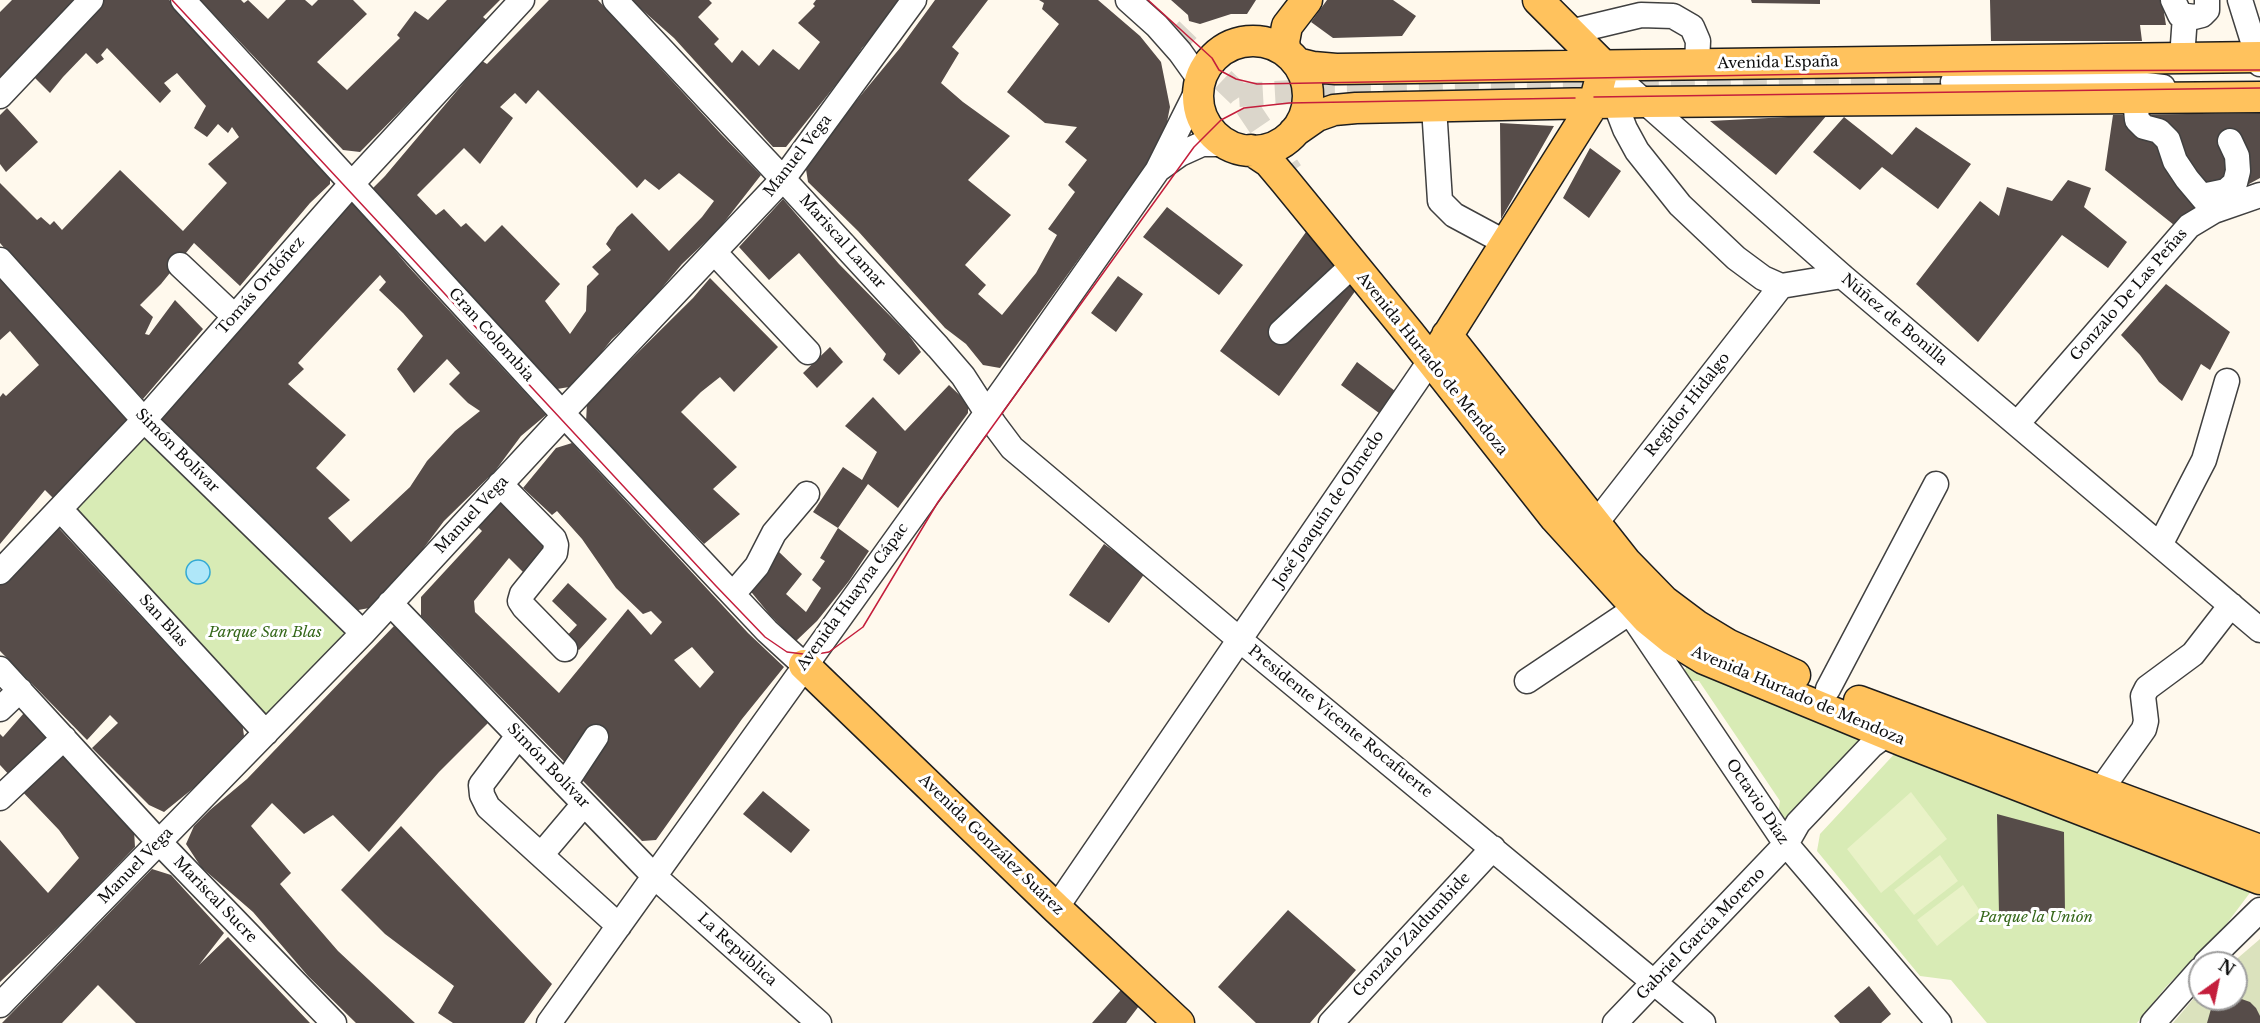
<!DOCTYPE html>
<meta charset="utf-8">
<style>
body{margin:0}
#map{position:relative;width:2260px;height:1023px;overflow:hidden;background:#fff9ed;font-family:"Libre Baskerville",serif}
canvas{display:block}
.north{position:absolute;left:2188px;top:951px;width:60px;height:60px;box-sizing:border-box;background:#fff;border:2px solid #9e9e9e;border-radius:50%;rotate:33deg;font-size:16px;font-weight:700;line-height:24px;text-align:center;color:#0d0d0d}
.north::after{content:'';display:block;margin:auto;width:21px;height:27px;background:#c41e3c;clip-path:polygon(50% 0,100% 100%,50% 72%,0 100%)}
</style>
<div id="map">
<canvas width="2260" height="1023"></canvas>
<div class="north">N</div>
</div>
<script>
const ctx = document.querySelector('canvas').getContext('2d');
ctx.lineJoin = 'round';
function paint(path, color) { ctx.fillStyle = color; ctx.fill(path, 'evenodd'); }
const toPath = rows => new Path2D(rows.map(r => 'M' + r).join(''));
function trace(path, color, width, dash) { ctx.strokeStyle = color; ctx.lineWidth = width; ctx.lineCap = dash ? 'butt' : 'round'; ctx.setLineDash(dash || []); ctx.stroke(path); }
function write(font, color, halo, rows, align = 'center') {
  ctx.font = font + ' "Libre Baskerville",serif'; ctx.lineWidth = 6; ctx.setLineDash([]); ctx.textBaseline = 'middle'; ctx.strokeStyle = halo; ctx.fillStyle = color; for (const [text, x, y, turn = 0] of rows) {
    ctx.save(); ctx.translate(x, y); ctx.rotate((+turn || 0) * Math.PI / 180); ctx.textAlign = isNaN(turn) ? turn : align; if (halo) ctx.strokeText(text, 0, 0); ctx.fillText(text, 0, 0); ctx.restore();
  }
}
paint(toPath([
 [139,431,352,629,268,723,69,505],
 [1687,665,1855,732,1862,741,1786,824,1778,814,1780,801,1699,681,1690,681,1684,672],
 [1899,749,2252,890,2225,926,2165,988,2137,1023,1987,1023,1951,980,1920,976,1817,851,1820,834]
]), '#d8ebb5');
paint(toPath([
 [2260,939,2260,1023,2173,1023,2200,991,2200,999,2236,999,2236,963,2232,963]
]), '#dbe2bd');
paint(toPath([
 [1911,792,1947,839,1881,893,1847,849],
 [1940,855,1958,881,1914,915,1894,890],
 [1963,885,1980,911,1937,946,1917,920]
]), '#e9f2c7');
const water = toPath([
 '186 572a12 12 0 1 1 24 0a12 12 0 1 1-24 0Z'
]);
paint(water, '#afe7f9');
trace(water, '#32a9d4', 1.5);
paint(toPath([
 [12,0,76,0,0,87,0,12],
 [101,0,169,0,224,63,330,174,330,184,310,203,240,286,194,243,161,284,140,305,153,317,145,334,149,335,175,300,203,329,143,399,54,306,0,243,0,183,37,220,41,217,50,225,54,221,62,230,120,170,183,231,227,183,208,164,239,137,232,127,228,133,218,124,207,137,194,128,206,106,177,73,164,83,171,91,160,103,107,48,101,55,104,59,97,64,86,53,63,77,50,93,34,77],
 [200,0,241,0,244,3,248,0,268,19,286,0,305,0,312,6,318,0,353,0,367,14,317,62,347,90,400,38,397,35,415,11,428,20,447,0,500,0,483,17,489,22,462,53,458,50,439,72,360,152,343,150],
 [549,0,598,0,721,134,761,175,718,230,682,264,640,314,612,339,575,386,557,389,370,191,385,176,482,61,487,64],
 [538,90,637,188,645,179,659,190,679,173,714,201,702,217,669,251,632,213,617,227,606,244,611,250,592,267,599,274,587,286,586,311,570,334,545,301,560,284,502,225,485,242,466,223,461,227,444,209,436,215,417,195,464,148,480,164,513,118,500,107,515,93,526,104],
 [631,0,709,0,712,3,698,17,719,39,714,44,732,63,742,50,759,66,773,49,799,70,820,42,798,23,815,6,813,4,816,0,900,0,879,29,862,48,850,67,786,147,773,147,674,38],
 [935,0,988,0,952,47,959,53,941,83,963,102,1010,136,968,180,1011,215,965,265,986,285,978,294,1002,315,1036,273,1057,235,1048,229,1075,192,1068,185,1087,160,1065,142,1077,127,1045,123,1007,92,1059,24,1042,9,1044,3,1039,0,1098,0,1140,36,1161,62,1170,107,1164,137,1146,166,1000,368,983,365,966,344,945,328,858,231,808,182,805,163,900,48],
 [1171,0,1256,0,1247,14,1231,14,1200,24,1189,21,1188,15],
 [1327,0,1393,0,1416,16,1402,36,1333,38,1311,22],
 [1751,0,1820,0,1820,4,1752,3],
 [1990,0,2162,0,2166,25,2140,25,2142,41,1991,41],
 [7,108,38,142,6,172,0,164,0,115],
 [2260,113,2260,178,2174,225,2105,170,2113,115],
 [1827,115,1776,175,1710,121],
 [1844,117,1892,155,1916,127,1971,164,1938,209,1882,167,1860,190,1813,152],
 [1500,123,1554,126,1501,219],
 [1590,148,1621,171,1589,218,1563,198],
 [2068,180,2091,188,2084,207,2127,242,2108,268,2062,235,1978,342,1916,284,1980,201,1999,216,2007,187,2052,201],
 [349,196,407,265,546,415,521,436,495,471,444,521,380,606,353,611,157,420],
 [380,275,386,282,379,290,403,313,423,336,397,369,414,393,447,359,460,373,449,384,468,403,480,411,455,431,427,461,410,487,351,542,328,518,350,500,316,468,346,435,288,384,304,369,298,363],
 [783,199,839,264,908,334,921,352,899,375,883,360,886,354,799,253,769,280,739,247],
 [1167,207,1243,265,1219,295,1143,237],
 [1306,232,1356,290,1279,396,1220,351],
 [0,275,131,417,53,498,45,490,0,544,0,397,3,393,6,396,39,365,10,331,0,340],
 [1118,276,1143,294,1116,332,1091,313],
 [710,278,778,347,734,392,720,377,701,392,681,412,737,467,713,489,740,514,704,544,586,422,587,403,693,298],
 [2166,284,2230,332,2210,370,2201,364,2182,401,2159,382,2140,355,2121,335],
 [830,347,843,362,817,388,803,373],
 [1357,362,1395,391,1379,413,1341,385],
 [949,385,968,403,968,413,898,508,868,484,838,528,813,512,843,467,862,480,877,452,845,426,873,397,905,431],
 [572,443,748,633,784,667,742,719,656,840,642,841,421,616,421,597,482,531,475,524,516,481,523,488,556,448],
 [523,488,552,515,557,511,582,539,616,588,643,614,651,611,662,622,651,635,628,609,559,693,475,612,474,601,509,558,525,574,547,547,507,508],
 [692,647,714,672,700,688,674,660],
 [55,524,182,661,242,721,244,736,201,782,164,812,149,805,92,748,118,723,110,715,87,740,0,651,0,581],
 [838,528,869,551,849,581,817,621,796,641,770,615,748,588,778,551,802,574,786,594,806,612,821,588,812,580,825,561,820,558],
 [1104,544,1145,573,1109,623,1069,595],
 [568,583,607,619,579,650,565,638,577,625,552,601],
 [394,626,490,721,439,772,369,852,333,815,304,834,272,803,251,826,291,873,280,884,338,951,415,1023,356,1023,308,976,253,912,201,867,186,844,194,826,210,810,247,779],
 [24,713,53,744,12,778,0,765,0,734,3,737],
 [58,751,106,803,134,830,135,847,69,916,0,982,0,840,48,893,79,858,59,830,18,787],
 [763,791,810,830,791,853,743,814],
 [1997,814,2064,832,2065,913,1999,914],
 [401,826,552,984,524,1023,453,1023,438,1013,454,986,385,934,341,890],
 [152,869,171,875,224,933,199,965,228,937,310,1023,136,1023,98,985,62,1023,2,1023],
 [1288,910,1356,970,1310,1023,1256,1023,1218,987],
 [1127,983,1145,998,1126,1023,1092,1023],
 [1869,986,1891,1014,1881,1023,1840,1023,1834,1016],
 [2236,997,2250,1002,2256,1008,2260,1016,2260,1023,2207,1023,2211,1009,2217,1002,2223,999,2236,999]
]), '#564c49');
trace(toPath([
 [1171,30,1239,95,1291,172],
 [1239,95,1293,92,1953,82]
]), '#dbd6cb', 24, [24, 12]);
const minor = toPath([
 [183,0,562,413,767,631,804,665],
 [615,0,783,179,938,347,963,376,994,424,1012,448,1240,640,1703,1023],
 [1128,0,1157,26,1180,52,1200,80],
 [2173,0,2180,15,2194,17,2202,15,2207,10,2207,0],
 [2240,0,2260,64],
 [1570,32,1641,15,1673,16,1692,27,1698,41,1697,64],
 [2182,58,2185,16],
 [1604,66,1842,276,2260,630],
 [1953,82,2111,81,2163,87],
 [0,96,91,0],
 [2135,98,2137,120,2144,127,2159,131,2168,140,2175,161,2187,179,2214,211],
 [1615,103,1625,129,1637,151,1680,205,1736,258,1763,278,1781,286,1842,276],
 [1434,107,1440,201,1454,215,1506,243],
 [1159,169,1180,154,1202,144,1220,144,1237,148],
 [2202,196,2226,191,2235,183,2238,171,2237,156,2230,141],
 [714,252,808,352],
 [0,260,144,420,363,633],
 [180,265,234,316],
 [1281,332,1353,265],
 [2017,424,2189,226,2214,211,2260,195],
 [500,484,554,539,556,545,555,553,522,594,520,601,524,607,565,649],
 [60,509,266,733],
 [1596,523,1781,286],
 [2160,545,2204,460,2227,381],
 [0,572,144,420,347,189,522,0],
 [733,594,757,566,774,533,807,494],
 [390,603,655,877,819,1023],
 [1629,611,1786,844,1939,1023],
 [0,669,159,842,334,1023],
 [1527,681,1630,612],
 [1828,689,1936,484],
 [0,709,20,690],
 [518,736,481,785,482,795,488,807,619,926],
 [565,784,596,737],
 [2100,791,2144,729,2146,721,2143,696,2147,688,2193,654,2231,605],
 [0,798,64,738],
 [541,855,584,804],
 [1056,908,1430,361],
 [2206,963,2260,910],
 [0,1005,363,633,560,420,562,413,783,179,914,0],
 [549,1023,1006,386,1157,171,1198,89],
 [1331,1023,1493,848],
 [1615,1023,1786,844,1798,823,1872,745,1887,734],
 [2153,1023,2200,970]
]);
const major = toPath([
 '1198 96a55 55 0 1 1 110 0a55 55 0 1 1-110 0Z',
 [1286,52,1284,42,1287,26,1307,0],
 [1297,63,1313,67,1336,69,2260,57],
 [1294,132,1317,116,1334,110,1356,108,1646,102,2260,97],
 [1251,150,1269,162,1285,181,1410,334,1555,518,1646,618,1673,640,1704,659,1903,741,2260,879],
 [1447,335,1626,562,1664,601,1696,625,1729,645,1795,675],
 [1437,352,1594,103,1604,66,1538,0],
 [804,665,1056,908,1179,1023],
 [1859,701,2260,850]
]);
trace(minor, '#404040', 27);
trace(major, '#1e1e1e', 33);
trace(minor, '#fff', 24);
trace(major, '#ffc25d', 30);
trace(toPath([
 [172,0,716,586,765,637,787,652,811,655,829,652,863,627,938,502,1194,147,1221,120,1244,108,1289,103,1575,98],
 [1148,0,1212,58,1219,70,1236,79,1257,84,1986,71,2260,70],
 [1594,97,2260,88]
]), '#c41e3c', 1.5);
write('15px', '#0d0d0d', '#fff', [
 ["Avenida España",1778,63,-1],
 ["Manuel Vega",798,156,-52],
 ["Mariscal Lamar",842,242,48],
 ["Tomás Ordóñez",261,286,-49],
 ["Gonzalo De Las Peñas",2129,295,-49],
 ["Núñez de Bonilla",1894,320,40],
 ["Gran Colombia",491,335,48],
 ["Avenida Hurtado de Mendoza",1432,364,51],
 ["Regidor Hidalgo",1688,405,-52],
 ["Simón Bolívar",177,451,45],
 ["José Joaquín de Olmedo",1329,509,-56],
 ["Manuel Vega",472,515,-47],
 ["Avenida Huayna Cápac",853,597,-54],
 ["San Blas",163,621,48],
 ["Avenida Hurtado de Mendoza",1798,696,23],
 ["Presidente Vicente Rocafuerte",1340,722,39],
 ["Simón Bolívar",548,766,46],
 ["Octavio Díaz",1757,802,56],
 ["Avenida González Suárez",991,845,44],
 ["Manuel Vega",136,866,-46],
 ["Mariscal Sucre",215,900,46],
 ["Gabriel García Moreno",1701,934,-46],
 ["Gonzalo Zaldumbide",1412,935,-47],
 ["La República",737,950,42]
]);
write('italic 15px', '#35681a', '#fff', [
 ["Parque San Blas",265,633],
 ["Parque la Unión",2036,918]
]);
</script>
